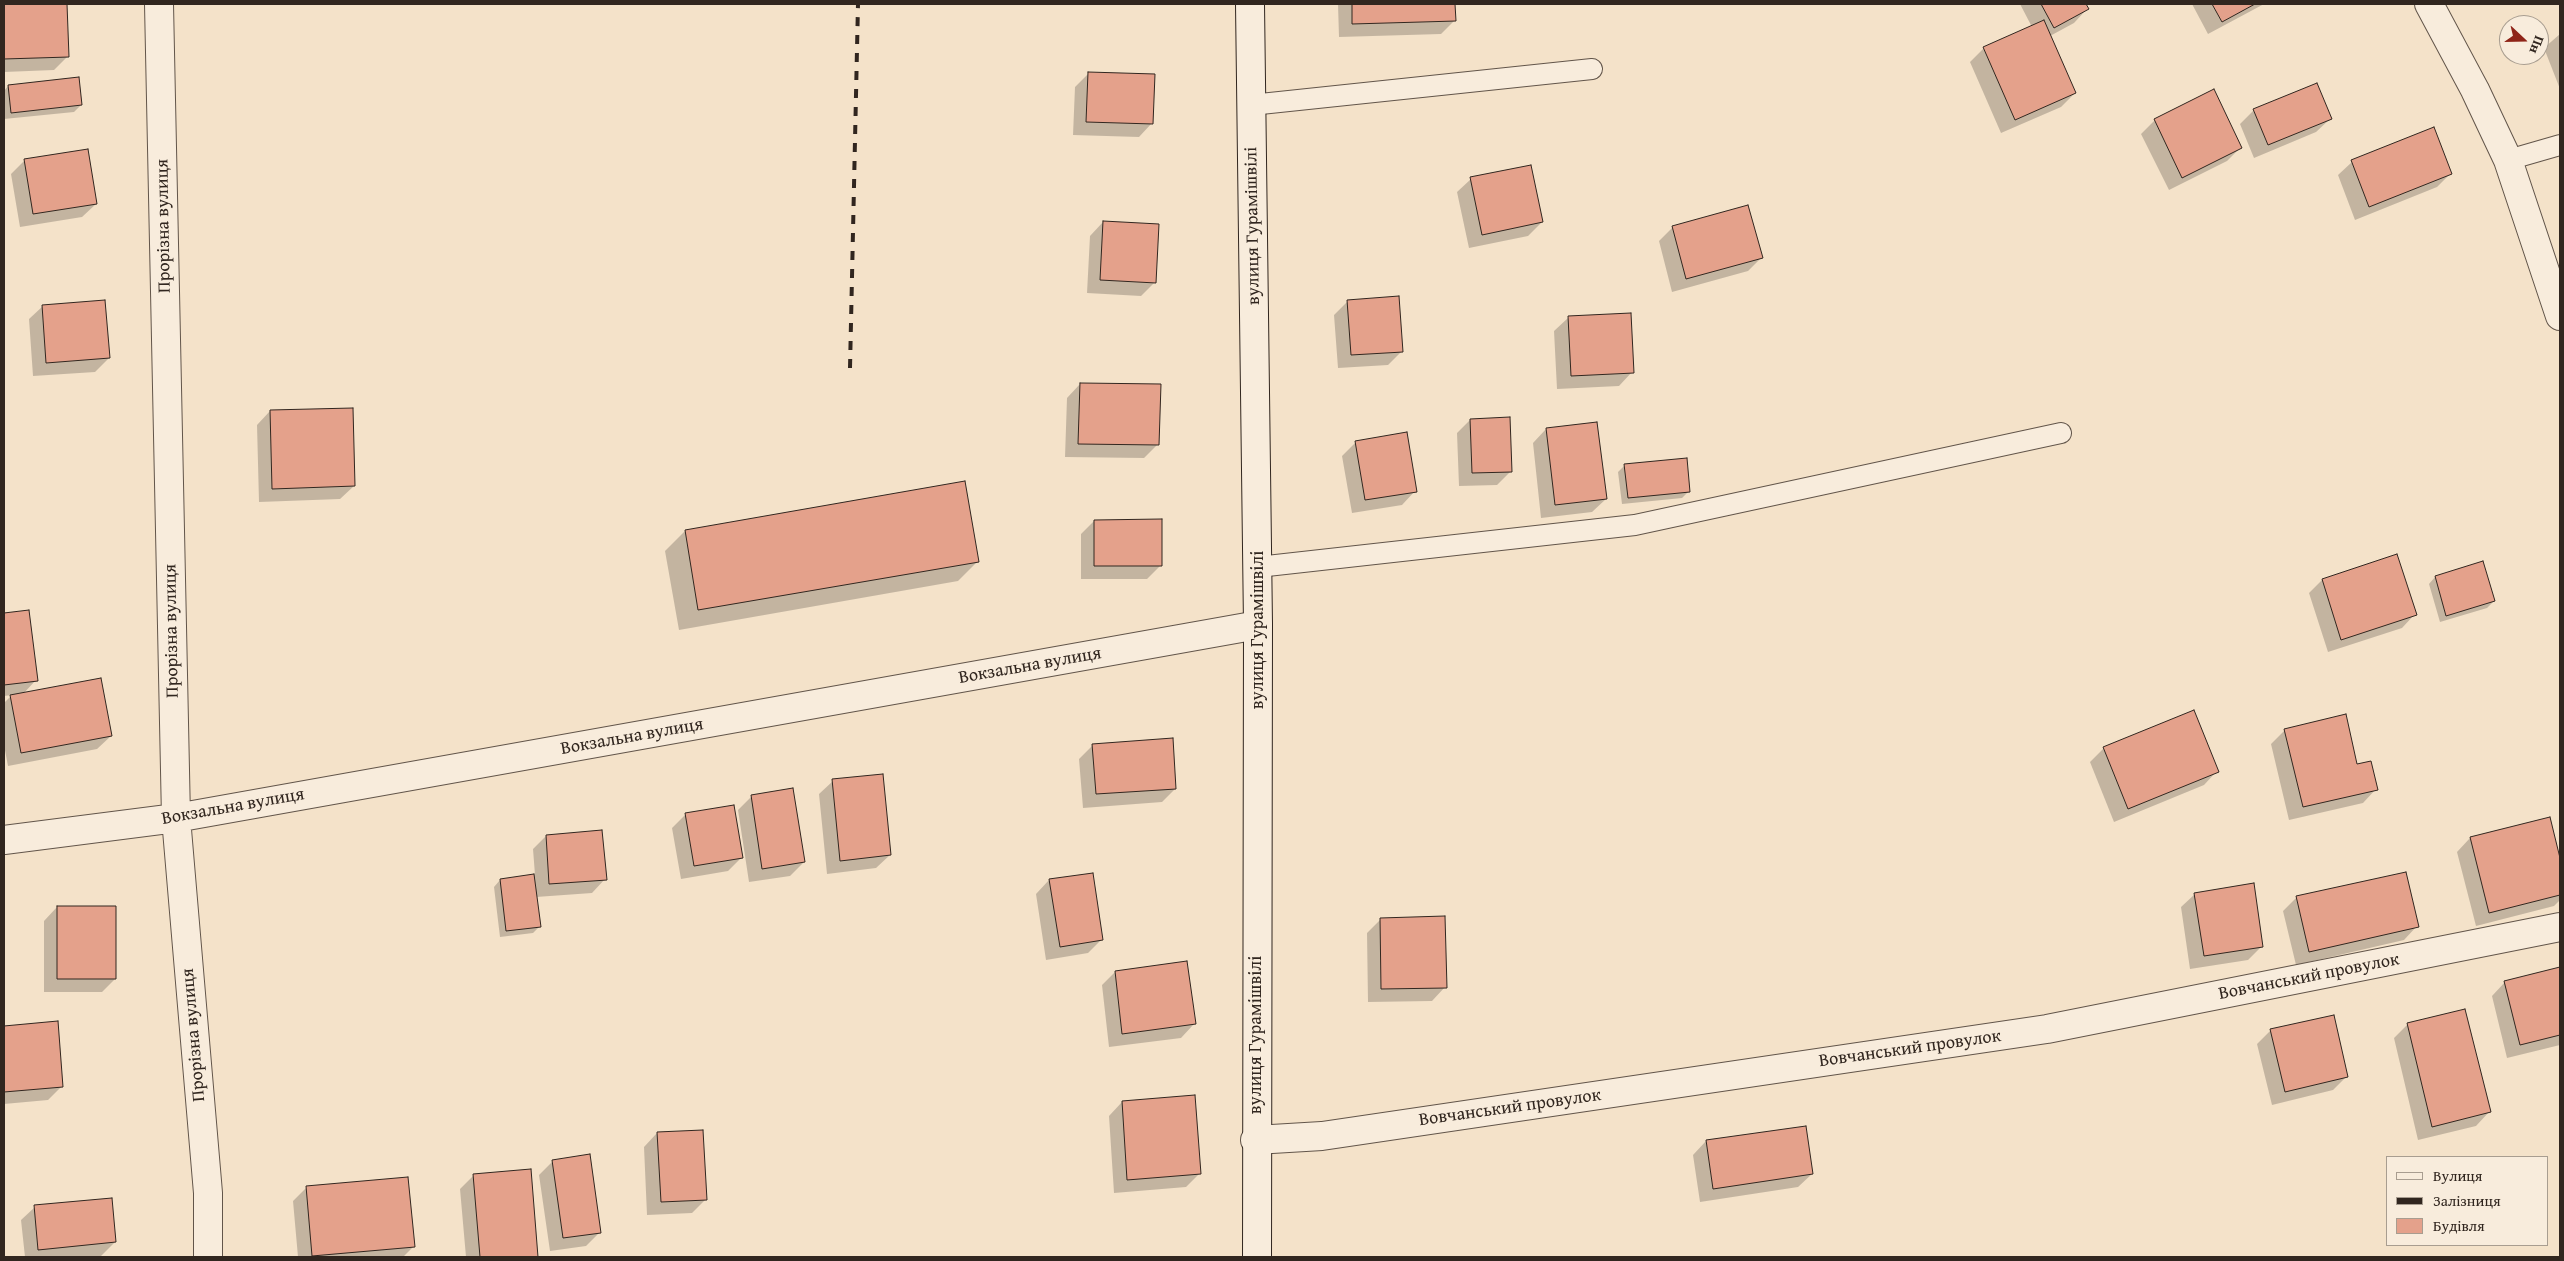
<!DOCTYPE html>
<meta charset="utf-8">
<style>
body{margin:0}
#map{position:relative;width:2564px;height:1261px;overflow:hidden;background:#f4e2c9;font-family:"Gentium Book Plus",serif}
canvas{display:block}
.frame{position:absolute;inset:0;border:5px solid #31261f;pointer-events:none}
.legend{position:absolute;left:2386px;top:1156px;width:162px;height:90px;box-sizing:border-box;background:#f8ecdc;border:1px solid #a89d90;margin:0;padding:6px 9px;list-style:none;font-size:15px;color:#31261f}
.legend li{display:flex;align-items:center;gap:10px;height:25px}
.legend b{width:25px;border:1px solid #a89d90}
.north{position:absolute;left:2499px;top:15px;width:50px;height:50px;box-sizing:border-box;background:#f8ecdc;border:1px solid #a89d90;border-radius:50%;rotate:111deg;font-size:14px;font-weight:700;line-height:20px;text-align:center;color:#31261f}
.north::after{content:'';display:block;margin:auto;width:18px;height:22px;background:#8f2418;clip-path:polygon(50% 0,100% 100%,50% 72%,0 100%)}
</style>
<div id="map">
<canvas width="2564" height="1261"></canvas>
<div class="frame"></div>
<ul class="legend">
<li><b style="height:6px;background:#f8ecdc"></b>Вулиця</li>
<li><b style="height:6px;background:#31261f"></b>Залізниця</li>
<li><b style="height:14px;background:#e4a18b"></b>Будівля</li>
</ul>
<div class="north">Пн</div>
</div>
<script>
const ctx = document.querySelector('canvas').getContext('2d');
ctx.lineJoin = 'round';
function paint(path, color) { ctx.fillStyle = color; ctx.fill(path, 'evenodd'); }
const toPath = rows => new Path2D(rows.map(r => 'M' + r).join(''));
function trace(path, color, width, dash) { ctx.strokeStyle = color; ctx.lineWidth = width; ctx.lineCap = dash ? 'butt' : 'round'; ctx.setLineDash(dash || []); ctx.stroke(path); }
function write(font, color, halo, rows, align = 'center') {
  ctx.font = font + ' "Gentium Book Plus",serif'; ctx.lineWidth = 4.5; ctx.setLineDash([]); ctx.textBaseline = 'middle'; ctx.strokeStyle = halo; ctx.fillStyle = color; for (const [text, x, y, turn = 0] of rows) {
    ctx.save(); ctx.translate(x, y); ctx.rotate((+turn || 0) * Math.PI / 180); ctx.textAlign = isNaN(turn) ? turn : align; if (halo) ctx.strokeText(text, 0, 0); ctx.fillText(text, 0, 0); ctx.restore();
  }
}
paint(toPath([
 [66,4,68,56,54,70,4,72,4,5],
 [1338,4,1454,4,1455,20,1441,34,1339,37],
 [2020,4,2085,4,2087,9,2074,23,2050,36,2075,93,2061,107,2001,133,1970,62,1984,48,2032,27],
 [2192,4,2264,4,2208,34],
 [2560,34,2560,89,2544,48],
 [1088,74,1152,123,1139,137,1073,135,1075,87],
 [8,86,81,105,74,112,4,119,4,91],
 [2254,110,2330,119,2316,132,2254,158,2240,124],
 [2155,120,2241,147,2227,161,2169,190,2141,134],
 [25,160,96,204,82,217,20,227,11,174],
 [2352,162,2451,173,2437,187,2355,220,2338,175],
 [1471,179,1542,222,1528,236,1469,248,1457,192],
 [1103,222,1155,282,1141,296,1087,293,1090,236],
 [1673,227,1761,258,1748,271,1672,292,1659,241],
 [1348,301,1402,351,1388,365,1338,368,1334,315],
 [43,306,109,358,95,372,33,376,29,319],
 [1629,315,1632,372,1619,386,1557,389,1554,331,1568,318],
 [1080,384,1158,444,1144,458,1065,457,1067,398],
 [270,411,354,486,340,499,259,502,257,425],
 [1470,420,1511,471,1497,485,1459,486,1457,433],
 [1546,429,1606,499,1592,512,1541,518,1533,443],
 [1356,442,1415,491,1402,505,1352,513,1342,456],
 [1625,465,1689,491,1682,498,1622,504,1618,472],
 [964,483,978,561,958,581,679,630,665,551,685,531],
 [1094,521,1161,565,1147,579,1081,579,1081,534],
 [2482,563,2494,601,2487,608,2440,622,2429,584,2435,577],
 [2322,580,2415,614,2402,628,2328,652,2309,593],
 [28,611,36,680,23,694,111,736,97,749,8,766,4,745,4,703,12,695,4,696,4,614],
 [2285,730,2356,765,2376,789,2363,803,2289,820,2271,744],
 [1093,745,1175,789,1162,802,1083,808,1079,759],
 [2104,748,2217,771,2204,785,2114,822,2090,762],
 [833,781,890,855,876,868,827,874,819,794],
 [752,796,804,862,790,876,749,882,738,810],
 [686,814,742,857,728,871,681,879,672,828],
 [2549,818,2560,863,2560,900,2554,906,2476,926,2457,852,2470,838],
 [546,836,605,879,592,893,536,897,540,926,533,933,500,937,494,887,500,880,535,875,533,849],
 [1049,880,1102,939,1088,953,1046,960,1036,894],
 [2195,894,2262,946,2248,960,2190,969,2181,907],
 [2297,897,2417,926,2404,940,2296,965,2283,911],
 [57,907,115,979,102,992,44,992,44,921],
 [1381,919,1445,987,1432,1001,1368,1002,1367,933],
 [2560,968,2560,1045,2507,1058,2492,996,2505,982],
 [1115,972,1194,1024,1181,1038,1109,1047,1102,985],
 [56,1022,62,1086,48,1100,4,1104,4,1027],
 [2408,1024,2489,1112,2476,1126,2418,1140,2394,1038],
 [2271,1030,2347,1076,2333,1090,2272,1105,2257,1044],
 [1122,1102,1199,1174,1186,1187,1114,1193,1109,1116],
 [657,1133,706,1199,692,1213,647,1215,644,1147],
 [1706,1141,1812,1174,1798,1187,1700,1202,1693,1155],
 [553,1161,600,1232,586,1246,550,1251,539,1175],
 [530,1170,537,1257,466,1257,460,1189,474,1175],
 [307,1187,413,1247,403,1257,298,1257,293,1201],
 [35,1207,115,1242,101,1256,25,1257,21,1220]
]), '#0003');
const building = toPath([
 [4,4,67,4,69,57,4,59,4,4],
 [1352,4,1455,4,1456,21,1352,24,1352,4],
 [2041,4,2086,4,2089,9,2054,28,2041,4],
 [2212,4,2255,4,2222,22,2212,4],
 [2044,20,2076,93,2015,120,1983,47,2044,20],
 [1088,72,1155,74,1153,124,1086,122,1088,72],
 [79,77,82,105,11,113,8,85,79,77],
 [2317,83,2332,119,2268,145,2253,109,2317,83],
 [2214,89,2242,148,2182,178,2154,119,2214,89],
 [2434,127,2452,174,2369,207,2351,160,2434,127],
 [88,149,97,204,33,214,24,159,88,149],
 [1531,165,1543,222,1482,235,1470,177,1531,165],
 [1748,205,1763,258,1686,279,1672,226,1748,205],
 [1103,221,1159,224,1156,283,1100,280,1103,221],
 [1399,296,1403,352,1351,355,1347,300,1399,296],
 [105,300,110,358,46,363,42,305,105,300],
 [1631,313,1634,373,1571,376,1568,316,1631,313],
 [1080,383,1161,384,1159,445,1078,444,1080,383],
 [353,408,355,486,272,489,270,410,353,408],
 [1510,417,1512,472,1472,473,1470,419,1510,417],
 [1597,422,1607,499,1555,505,1546,428,1597,422],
 [1407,432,1417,492,1365,500,1355,441,1407,432],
 [1687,458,1690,492,1628,498,1624,464,1687,458],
 [965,481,979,562,698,610,685,530,965,481],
 [1162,519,1162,566,1094,566,1094,520,1162,519],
 [2397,554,2417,615,2341,640,2322,579,2397,554],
 [2483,561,2495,601,2446,616,2435,576,2483,561],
 [29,610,38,681,4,685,4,613,29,610],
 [101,678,112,736,21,753,10,695,101,678],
 [2194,710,2219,772,2128,809,2103,747,2194,710],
 [2346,714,2357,764,2371,761,2378,790,2303,807,2284,729,2346,714],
 [1173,738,1176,789,1096,794,1092,744,1173,738],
 [883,774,891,855,840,861,832,779,883,774],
 [793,788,805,862,762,869,751,795,793,788],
 [734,805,743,858,694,866,685,813,734,805],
 [2550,817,2560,858,2560,895,2489,913,2470,837,2550,817],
 [602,830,607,880,549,884,546,835,602,830],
 [2406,872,2419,927,2309,952,2296,896,2406,872],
 [1093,873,1103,940,1060,947,1049,879,1093,873],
 [534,874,541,927,506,931,500,879,534,874],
 [2254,883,2263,947,2204,956,2194,893,2254,883],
 [57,906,116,906,116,979,57,979,57,906],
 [1445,916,1447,988,1381,989,1380,918,1445,916],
 [1187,961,1196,1024,1122,1034,1115,971,1187,961],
 [2560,967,2560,1035,2520,1045,2504,981,2560,967],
 [2465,1009,2491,1112,2432,1127,2407,1023,2465,1009],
 [2334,1015,2348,1077,2285,1092,2270,1029,2334,1015],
 [58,1021,63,1087,4,1092,4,1026,58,1021],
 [1195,1095,1201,1174,1127,1180,1122,1101,1195,1095],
 [1806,1126,1813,1174,1713,1189,1706,1140,1806,1126],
 [703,1130,707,1200,661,1202,657,1132,703,1130],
 [590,1154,601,1233,563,1238,552,1160,590,1154],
 [531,1169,538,1257,480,1257,473,1174,531,1169],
 [408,1177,415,1247,312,1256,306,1186,408,1177],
 [112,1198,116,1242,38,1250,34,1205,112,1198]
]);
paint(building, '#e4a18b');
trace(building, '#31261f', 1);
const service = toPath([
 [1251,105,1592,69],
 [2508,160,2560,145],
 [1258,567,1635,525,2061,433]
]);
const minor = toPath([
 [159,4,176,818,208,1193,208,1257],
 [2429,4,2475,90,2508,160,2560,316],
 [4,840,176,818,1258,625],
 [1255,1140,1322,1136,2047,1029,2560,927]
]);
const secondary = toPath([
 [1250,4,1258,625,1257,1257]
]);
trace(service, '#62554a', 22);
trace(minor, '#62554a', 30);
trace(secondary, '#31261f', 30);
trace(service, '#f8ecdc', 20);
trace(minor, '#f8ecdc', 28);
trace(secondary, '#f8ecdc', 28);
trace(toPath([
 [850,368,858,4]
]), '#31261f', 4, [9, 9]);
write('18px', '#31261f', '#f8ecdc', [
 ["Прорізна вулиця",164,226,-91],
 ["вулиця Гурамішвілі",1253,226,-91],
 ["вулиця Гурамішвілі",1258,630,-90],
 ["Прорізна вулиця",172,631,-91],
 ["Вокзальна вулиця",1030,666,-10],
 ["Вокзальна вулиця",632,737,-10],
 ["Вокзальна вулиця",233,807,-10],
 ["Вовчанський провулок",2309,977,-11],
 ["Прорізна вулиця",194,1035,-95],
 ["вулиця Гурамішвілі",1256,1035,-90],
 ["Вовчанський провулок",1910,1049,-8],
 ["Вовчанський провулок",1510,1108,-8]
]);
</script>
